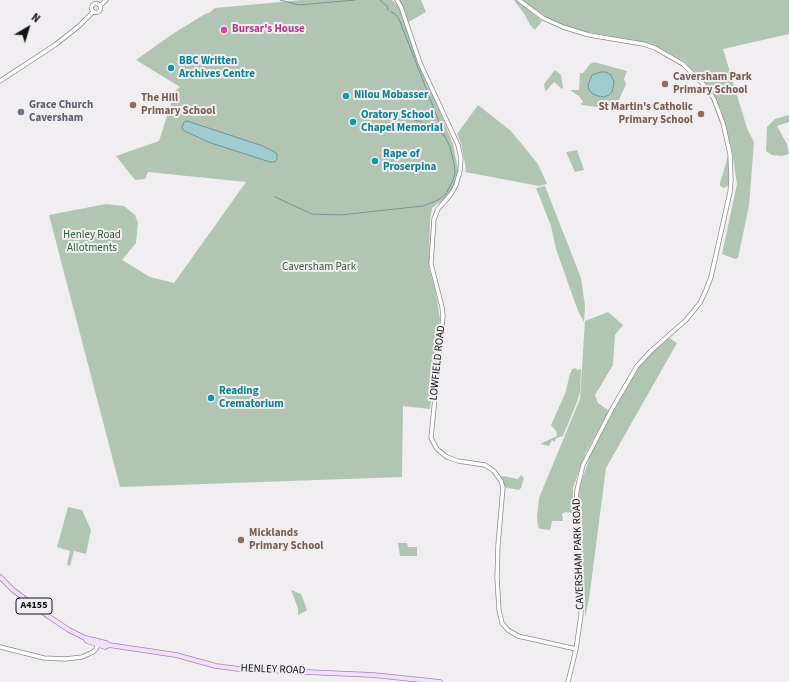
<!DOCTYPE html>
<style>
body{margin:0}
#map{position:relative;width:789px;height:682px;overflow:hidden;background:#f0eef1;font-family:"Source Sans 3",sans-serif}
canvas{display:block}
.north{position:absolute;left:8px;top:8px;width:40px;height:40px;-webkit-text-stroke:3px #f0eef1;paint-order:stroke;rotate:38deg;font-size:11px;font-weight:700;line-height:16px;text-align:center;color:#121112}
.north::after{content:'';display:block;margin:auto;width:14px;height:18px;background:#121112;clip-path:polygon(50% 0,100% 100%,50% 72%,0 100%)}
</style>
<div id="map">
<canvas width="789" height="682"></canvas>
<div class="north">N</div>
</div>
<script>
const ctx = document.querySelector('canvas').getContext('2d');
ctx.lineJoin = 'round';
function paint(path, color) { ctx.fillStyle = color; ctx.fill(path, 'evenodd'); }
const toPath = rows => new Path2D(rows.map(r => 'M' + r).join(''));
function trace(path, color, width, dash) { ctx.strokeStyle = color; ctx.lineWidth = width; ctx.lineCap = dash ? 'butt' : 'round'; ctx.setLineDash(dash || []); ctx.stroke(path); }
function write(font, color, halo, rows, align = 'center') {
  ctx.font = font + ' "Source Sans 3",sans-serif'; ctx.lineWidth = 4; ctx.setLineDash([]); ctx.textBaseline = 'middle'; ctx.strokeStyle = halo; ctx.fillStyle = color; for (const [text, x, y, turn = 0] of rows) {
    ctx.save(); ctx.translate(x, y); ctx.rotate((+turn || 0) * Math.PI / 180); ctx.textAlign = isNaN(turn) ? turn : align; if (halo) ctx.strokeText(text, 0, 0); ctx.fillText(text, 0, 0); ctx.restore();
  }
}
paint(toPath([
 [302,0,392,0,398,6,453,144,458,170,454,186,444,199,432,208,430,221,429,268,436,293,440,319,430,409,403,406,402,477,120,487,49,215,106,204,124,206,135,215,138,223,136,243,122,260,150,277,174,283,246,182,148,172,145,179,135,180,116,156,159,141,175,91,180,87,136,60,171,35,205,14,209,13,215,8],
 [397,0,421,0,426,12,407,23],
 [514,0,517,0,542,21,535,30,530,25,525,15],
 [522,0,789,0,789,34,723,49,747,128,754,142,749,206,738,258,735,259,722,254,737,184,732,151,725,123,721,109,707,85,684,61,656,46,633,40,576,30,556,23,544,16],
 [594,62,627,71,624,79,626,84,618,102,604,108,582,105,581,104,583,102,579,96,571,91,571,90,579,90,580,73,583,73,590,64],
 [555,70,561,75,563,88,562,89,554,82,546,91,545,90,544,84],
 [478,105,511,131,538,164,547,184,539,186,465,172,466,169,461,143,457,134],
 [789,115,789,122,777,126,787,144,789,154,782,156,772,155,766,151,767,127,775,119],
 [577,150,584,170,575,172,566,152],
 [728,156,729,185,724,188,720,186,720,183],
 [545,186,581,278,585,306,584,322,579,313,573,297,556,249,551,226,536,188],
 [608,312,623,325,615,335,613,365,595,395,598,403,608,410,607,414,585,454,573,488,573,513,565,512,562,514,563,521,552,521,550,530,540,529,538,527,537,516,539,498,580,399,585,321],
 [669,338,677,343,606,468,589,599,585,617,584,581,578,523,580,485,591,454,618,403,638,368,655,349],
 [576,368,577,370,581,369,580,392,577,402,563,436,556,438,555,442,552,440,549,446,540,444,557,436,556,431,551,425,565,394,570,374,572,369],
 [521,475,524,478,521,488,519,490,503,487,499,478,503,476,518,479],
 [68,507,82,510,91,530,86,554,74,551,70,566,67,565,70,551,57,547],
 [398,543,407,543,408,547,417,547,417,556,400,556],
 [291,590,301,594,307,610,306,611,298,615,298,608]
]), '#b2c5b5');
const water = toPath([
 [601,72,606,72,611,75,614,82,612,92,609,95,604,97,598,96,593,94,589,90,588,85,592,75,601,72],
 [187,121,263,146,273,151,277,154,277,159,275,162,270,162,208,142,183,130,182,127,184,122,187,121]
]);
paint(water, '#9fcccc');
trace(water, '#759494', 1);
trace(toPath([
 [280,0,299,5,355,0],
 [380,0,387,6,388,10],
 [391,12,394,13,399,19,445,137],
 [379,115,384,114,399,116,422,122],
 [275,197,312,214,340,215,423,206,438,200,446,194,453,180,455,173,454,163,450,147,445,137,438,130,424,123]
]), '#759494', 1);
const secondary = toPath([
 [397,0,401,7,420,63,458,145,461,158,460,171,456,185,451,194,438,209,434,219,431,264,442,307,443,316,431,438,437,449,447,457,458,461,485,465,494,471,501,481,503,487,498,545,497,578,499,610,502,623,508,630,518,636,576,649],
 [519,0,543,18,563,27,589,35,643,44,655,48,683,64,706,87,714,99,723,123,730,154,731,180,730,192,711,277,706,290,700,303,686,320,652,350,637,366,612,409,583,465,577,490,575,514,578,532,581,577,581,615,576,649,568,682],
 '91.5 8a4.5 4.5 0 1 1 9 0a4.5 4.5 0 1 1-9 0Z',
 [100,6,106,0],
 [0,81,55,45,79,26,93,12],
 [0,647,44,658,65,659,82,657,93,652,96,649,98,645,97,643]
]);
const primary = toPath([
 [0,577,13,590,48,616,69,630,85,638,106,643,109,645,176,655,216,666,239,669,373,675,440,682],
 [85,638,87,641,105,647,109,645]
]);
trace(secondary, '#8c8a8c', 5);
trace(primary, '#9e88aa', 5.5);
trace(secondary, '#fff', 3.5);
trace(primary, '#f2defd', 4);
for (const [x, y, r, color] of [
 [224,30,4,"#d1479c"],
 [171,68,4,"#0f9aa8"],
 [665,84,4,"#8d6e63"],
 [346,96,4,"#0f9aa8"],
 [133,105,4,"#8d6e63"],
 [21,112,4,"#6b7280"],
 [701,114,4,"#8d6e63"],
 [353,122,4,"#0f9aa8"],
 [375,161,4,"#0f9aa8"],
 [211,398,4,"#0f9aa8"],
 [241,540,4,"#8d6e63"]
]) { const dot = new Path2D(); dot.arc(x, y, r, 0, 2 * Math.PI); ctx.fillStyle = color; ctx.fill(dot); trace(dot, '#f0eef1', 1.5); }
for (const [x, y, w] of [
 [34,606,36]
]) { const box = new Path2D(); box.roundRect(x - w / 2, y - 8, w, 16, 3); ctx.fillStyle = '#f0eef1'; ctx.fill(box); trace(box, '#121112', 1); }
write('bold 10px', '#121112', null, [
 ["A4155",34,606]
]);
write('bold 11px', '#b23c85', '#f0eef1', [
 ["Bursar's House",232,30]
], 'left');
write('bold 11px', '#0d838f', '#f0eef1', [
 ["BBC Written",179,62],
 ["Archives Centre",179,75],
 ["Nilou Mobasser",354,96],
 ["Oratory School",361,116],
 ["Chapel Memorial",361,129],
 ["Rape of",383,155],
 ["Proserpina",383,168],
 ["Reading",219,392],
 ["Crematorium",219,405]
], 'left');
write('bold 11px', '#785e54', '#f0eef1', [
 ["Caversham Park",673,78],
 ["Primary School",673,91],
 ["The Hill",141,99],
 ["Primary School",141,112],
 ["St Martin's Catholic",693,108,"right"],
 ["Primary School",693,121,"right"],
 ["Micklands",249,534],
 ["Primary School",249,547]
], 'left');
write('bold 11px', '#5b616d', '#f0eef1', [
 ["Grace Church",29,106],
 ["Caversham",29,119]
], 'left');
write('11px', '#2e5c39', '#f0eef1', [
 ["Henley Road",92,236],
 ["Allotments",92,249],
 ["Caversham Park",319,268]
]);
write('11px', '#121112', '#f0eef1', [
 ["LOWFIELD ROAD",438,363,-84],
 ["CAVERSHAM PARK ROAD",579,554,-92],
 ["HENLEY ROAD",273,670,2]
]);
</script>
